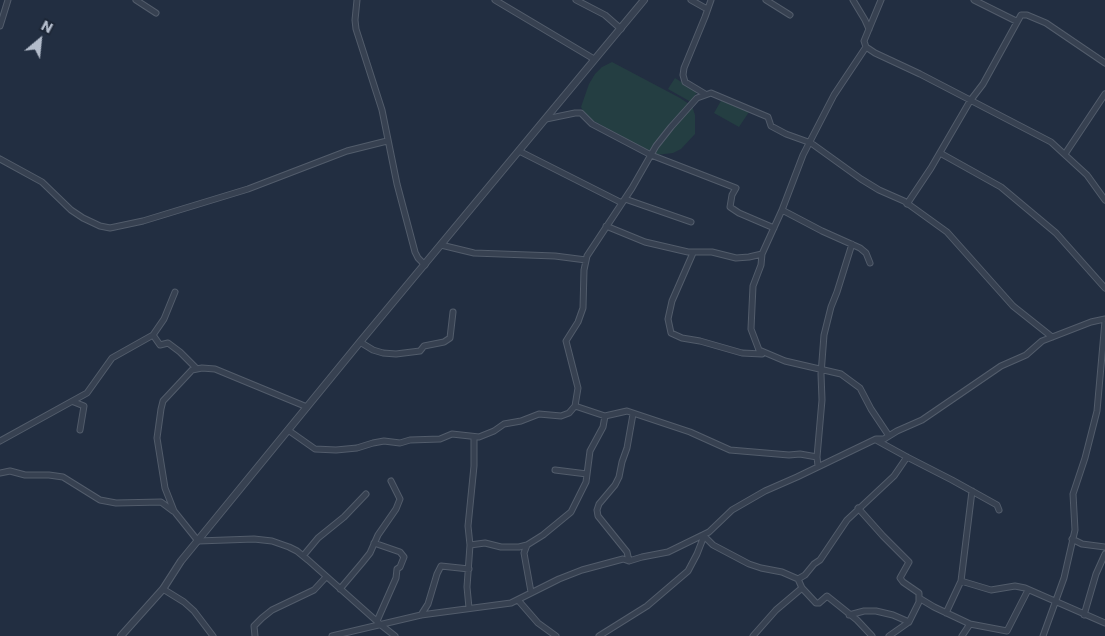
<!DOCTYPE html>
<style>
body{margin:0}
#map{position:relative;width:1105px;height:636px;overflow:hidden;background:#222e41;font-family:Poppins,sans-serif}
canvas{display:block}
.north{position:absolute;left:15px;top:15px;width:50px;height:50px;-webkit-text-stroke:4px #1c2636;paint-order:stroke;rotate:28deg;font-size:14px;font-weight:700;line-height:20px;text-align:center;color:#b3bccb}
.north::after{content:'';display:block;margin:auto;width:18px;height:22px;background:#b3bccb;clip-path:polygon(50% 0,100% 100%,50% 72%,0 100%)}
</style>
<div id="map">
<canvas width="1105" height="636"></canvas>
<div class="north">N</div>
</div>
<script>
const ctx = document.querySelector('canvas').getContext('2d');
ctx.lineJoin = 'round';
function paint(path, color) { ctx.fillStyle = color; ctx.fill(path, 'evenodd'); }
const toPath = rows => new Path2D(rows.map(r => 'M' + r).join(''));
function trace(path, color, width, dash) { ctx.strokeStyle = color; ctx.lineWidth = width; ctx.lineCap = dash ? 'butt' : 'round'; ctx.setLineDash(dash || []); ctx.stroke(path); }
paint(toPath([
 [612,62,680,98,692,106,695,115,695,134,681,149,673,153,656,155,590,119,585,114,581,107,589,84,595,74,602,67],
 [675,78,697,92,691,102,668,89],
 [722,99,749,112,739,127,714,113]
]), '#243e42');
const minor = toPath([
 [136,0,156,13],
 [357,0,355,20,356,29,382,110,397,184,415,252,418,258,425,265],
 [495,0,594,59],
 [576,0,605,15,621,29],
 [691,0,707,9],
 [766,0,790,15],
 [853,0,865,20,869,29],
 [881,0,864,41,866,47,875,53,920,74,1051,142,1087,175,1105,200],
 [974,0,1016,21],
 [0,26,8,0],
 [705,94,685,82,683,75,684,68,705,17,711,0],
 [546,119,575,113,581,113,592,124,651,155,736,188,732,195,730,207,739,213,774,228],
 [519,151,622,203],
 [940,153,1001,187,1056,233,1105,288],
 [1065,154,1105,94],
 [0,159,42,182,71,210,83,218,100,226,110,228,143,221,248,189,347,151,387,141],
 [625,199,691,222],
 [907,204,931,168,970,101,983,84,1021,15,1027,15,1046,23,1105,63],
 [782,210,822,231,860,248,866,253,870,263],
 [606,226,645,242,688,252,712,252,736,258,749,257,762,254,782,210,803,155,834,95,866,47],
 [441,245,474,253,555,256,586,260],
 [693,253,672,301,668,319,671,333,682,338,700,341,742,353,762,354],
 [762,254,761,265,753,286,752,307,751,329,759,350,785,361,841,374,860,388,871,409,889,436],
 [153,335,160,345,168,343,180,352,196,368],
 [360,342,373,350,383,353,396,354,420,351,424,346,444,342,450,338,453,312],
 [74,402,84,406,80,430],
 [575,406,605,416,627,411,690,432,730,450,789,455,800,454,817,457],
 [307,407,215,369,202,368,192,370,163,401,161,409,157,438,165,488,174,511,198,541,254,539,272,541,289,547,297,551,308,560,381,625,395,636],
 [288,430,315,449,336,450,357,448,373,443,384,441,400,443,410,440,440,439,452,434,479,437,494,431,504,424,521,421,539,414,561,416,569,413,575,406,578,388,566,341,578,322,583,308,584,270,587,256,632,188,656,146,671,127,697,98,711,93,768,117,771,126,786,134,811,143,861,179,879,190,904,201,947,232,1013,306,1052,337],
 [876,440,907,457,952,480,997,505,999,510],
 [0,441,87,393,112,358,153,335,164,319,175,292],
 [818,466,817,457,822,400,821,374,824,335,831,307,837,292,852,244],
 [555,470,587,474],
 [0,473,10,471,25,475,49,475,63,477,100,500,116,503,161,502,173,511],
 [858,508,883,536,909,562,900,578,903,582,919,593,919,598],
 [704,536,713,545,749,564,761,568,782,572,798,579,802,588,816,603,819,603,827,596,857,620,872,636],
 [1072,539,1082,544,1105,547],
 [374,543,400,552,404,557,400,567,397,569,396,578,377,621],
 [470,545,485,543,501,547,519,547,527,545,543,535,571,512,586,482,590,451,603,427,605,416],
 [527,545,524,553,531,592],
 [303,556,318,538,344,517,366,494],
 [629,561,627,552,598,516,597,510,599,504,615,485,619,477,622,462,627,448,633,414],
 [798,579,805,575,814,564,820,560,847,520,894,476,907,457],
 [961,581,991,590,1015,586,1025,588,1105,623],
 [163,589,184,602,194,611,213,636],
 [340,589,362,563,370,553,378,535,396,509,400,499,391,481],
 [518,600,538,623,556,636],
 [469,608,467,587,470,545,468,526,474,466,474,438],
 [946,613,961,581,972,491],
 [421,615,428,604,437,574,441,566,469,569],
 [849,615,864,611,876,611,893,615,909,622],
 [1084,615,1096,574,1105,554],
 [255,636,254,626,262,618,272,610,314,590,326,577],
 [332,636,421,615,511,603,559,579,582,570,623,559,629,561,642,557,668,552,709,532,732,510,765,491,797,477,876,439,884,439,897,431,922,420,1001,366,1026,355,1042,341,1091,322,1105,319],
 [599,636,647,606,688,571,697,554,704,536,703,535],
 [753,636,776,610,802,588],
 [889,636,909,622,919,602,919,598,934,607,970,624,1007,631,1028,590],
 [962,636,970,624],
 [1043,636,1064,578,1075,530,1073,494,1085,458,1097,411,1105,321]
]);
const tertiary = toPath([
 [121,636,163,589,181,561,360,342,644,0]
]);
trace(minor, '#525c6b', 7);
trace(tertiary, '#525c6b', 8);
trace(minor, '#374151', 5);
trace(tertiary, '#374151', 6);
</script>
